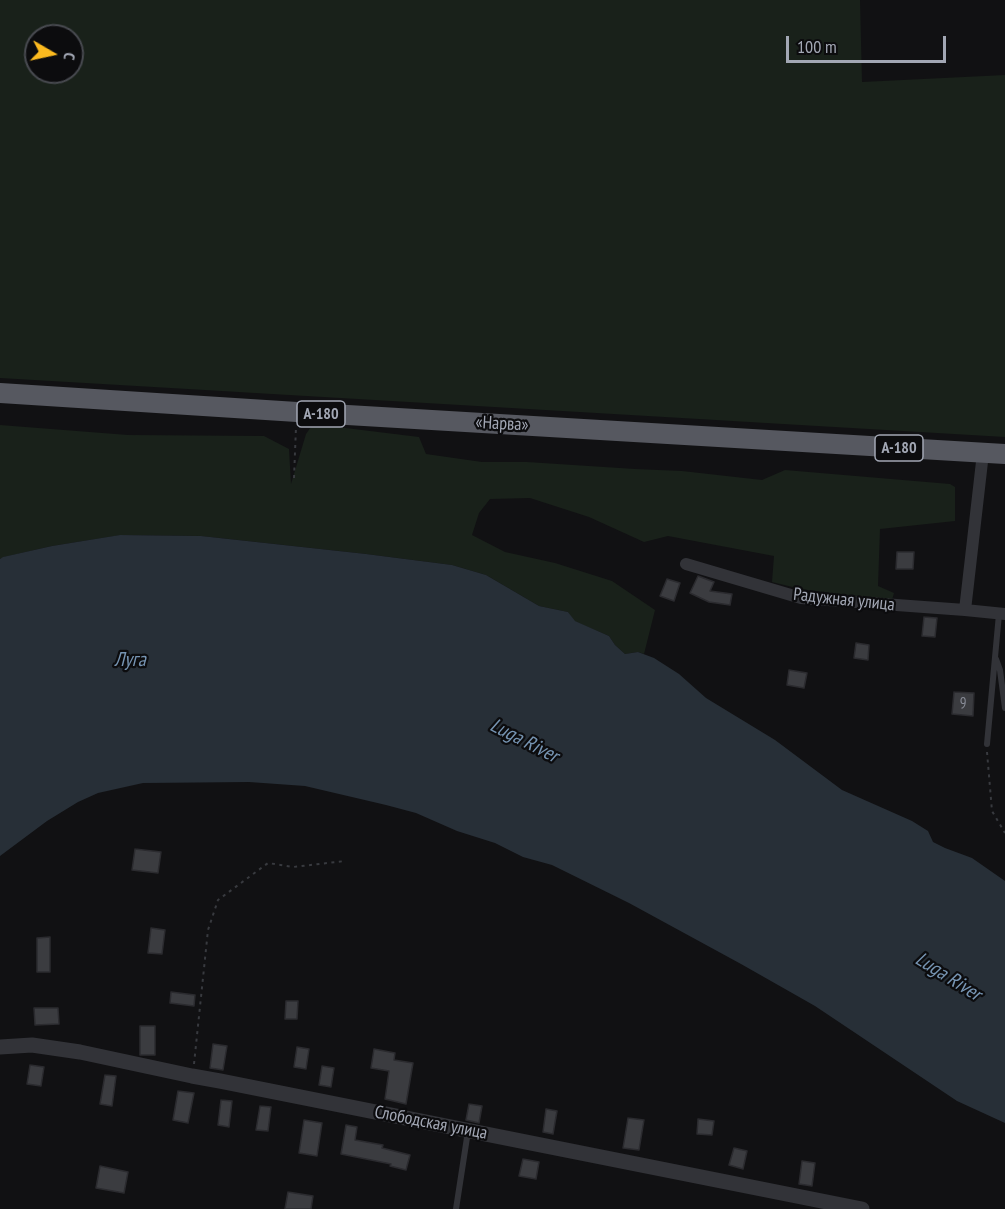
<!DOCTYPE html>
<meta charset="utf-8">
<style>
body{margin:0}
#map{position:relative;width:1005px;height:1209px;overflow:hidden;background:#111113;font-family:"PT Sans Narrow",sans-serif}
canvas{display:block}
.north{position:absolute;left:24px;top:24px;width:60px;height:60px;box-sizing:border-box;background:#0c0c0e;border:2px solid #484a50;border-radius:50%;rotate:99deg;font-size:16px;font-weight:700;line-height:24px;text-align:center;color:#a2a7b4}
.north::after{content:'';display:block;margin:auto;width:21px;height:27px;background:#fcba1f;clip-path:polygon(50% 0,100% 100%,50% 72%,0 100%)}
.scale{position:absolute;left:786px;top:36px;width:160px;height:27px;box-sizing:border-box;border:3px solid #a2a7b4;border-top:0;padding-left:8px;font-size:18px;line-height:21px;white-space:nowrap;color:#a2a7b4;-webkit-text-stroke:4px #0c0c0e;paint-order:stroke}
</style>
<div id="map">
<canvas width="1005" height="1209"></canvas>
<div class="north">С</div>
<div class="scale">100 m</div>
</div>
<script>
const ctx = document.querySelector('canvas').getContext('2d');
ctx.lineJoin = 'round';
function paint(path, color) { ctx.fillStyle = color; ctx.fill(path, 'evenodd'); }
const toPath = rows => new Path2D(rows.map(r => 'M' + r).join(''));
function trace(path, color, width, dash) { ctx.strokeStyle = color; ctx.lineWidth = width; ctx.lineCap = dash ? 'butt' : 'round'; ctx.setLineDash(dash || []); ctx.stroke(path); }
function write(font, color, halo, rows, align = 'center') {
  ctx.font = font + ' "PT Sans Narrow",sans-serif'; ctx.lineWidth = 4.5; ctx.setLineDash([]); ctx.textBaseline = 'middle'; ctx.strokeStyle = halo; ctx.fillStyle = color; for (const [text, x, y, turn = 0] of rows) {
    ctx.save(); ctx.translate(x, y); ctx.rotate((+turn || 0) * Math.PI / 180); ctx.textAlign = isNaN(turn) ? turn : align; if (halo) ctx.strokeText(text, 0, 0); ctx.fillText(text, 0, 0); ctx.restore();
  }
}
paint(toPath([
 [0,0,860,0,862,82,1005,75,1005,437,0,378],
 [36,36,72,36,72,72,36,72],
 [313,424,419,437,426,454,482,462,527,462,635,469,682,471,762,480,785,470,950,484,955,487,955,521,880,529,878,586,894,593,892,600,805,590,772,582,774,556,668,536,644,542,589,517,530,498,490,499,479,513,472,535,505,552,555,563,612,581,655,610,644,654,638,652,625,654,615,645,609,636,574,621,568,612,539,606,486,575,452,565,366,554,201,536,121,535,52,546,4,557,0,559,0,425,128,435,264,436,289,449,291,484,306,434]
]), '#19211a');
paint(toPath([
 [120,535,201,536,366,554,452,565,486,575,539,606,568,612,575,621,609,636,615,645,625,654,638,652,654,658,679,674,706,698,775,740,842,790,912,821,928,831,933,842,945,848,972,858,1005,881,1005,1123,957,1101,815,1006,741,964,629,903,552,865,523,857,495,843,457,831,416,813,386,805,305,786,249,782,143,783,98,793,78,802,47,821,0,856,0,559,3,557,52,546]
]), '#272f37');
const building = toPath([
 [897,552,914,552,913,569,896,569,897,552],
 [698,576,714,582,710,591,732,594,730,605,709,602,690,593,698,576],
 [667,579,680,583,674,601,660,596,667,579],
 [924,617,937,618,935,637,922,636,924,617],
 [856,643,869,645,868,660,854,658,856,643],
 [789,670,807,673,804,688,787,685,789,670],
 [954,692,974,693,973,716,952,714,954,692],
 [135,849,161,852,158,873,132,870,135,849],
 [151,928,165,930,162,954,148,953,151,928],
 [50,937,50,972,37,972,37,938,50,937],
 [171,992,195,995,194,1006,170,1003,171,992],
 [286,1001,298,1001,297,1019,285,1019,286,1001],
 [34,1008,58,1008,59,1024,35,1025,34,1008],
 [140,1026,155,1026,155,1055,140,1055,140,1026],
 [213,1044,227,1046,223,1070,210,1068,213,1044],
 [297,1047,309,1049,306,1069,294,1067,297,1047],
 [374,1049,395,1053,394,1060,413,1063,406,1104,385,1099,389,1071,371,1068,374,1049],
 [30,1065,44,1067,41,1086,27,1084,30,1065],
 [322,1066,334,1068,331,1087,319,1085,322,1066],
 [105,1075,116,1076,112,1106,100,1104,105,1075],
 [178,1091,194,1093,188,1123,173,1120,178,1091],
 [221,1100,232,1101,229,1127,218,1125,221,1100],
 [469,1104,482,1106,479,1123,466,1120,469,1104],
 [260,1106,271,1107,268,1131,256,1130,260,1106],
 [546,1109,557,1111,553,1134,543,1132,546,1109],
 [628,1118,644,1120,639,1150,623,1148,628,1118],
 [698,1119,714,1121,712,1135,697,1134,698,1119],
 [304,1120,322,1123,317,1156,299,1153,304,1120],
 [346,1125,357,1127,355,1140,383,1145,382,1148,410,1155,406,1170,390,1166,391,1164,341,1154,346,1125],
 [734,1148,747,1151,743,1169,729,1165,734,1148],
 [523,1159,539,1162,536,1179,519,1176,523,1159],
 [802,1161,815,1163,812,1186,799,1184,802,1161],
 [100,1166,128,1172,124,1193,96,1188,100,1166],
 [288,1192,313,1196,311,1209,285,1209,288,1192]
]);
paint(building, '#3b3c40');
trace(building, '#2b2b2f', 1.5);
trace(toPath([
 [294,478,296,427],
 [987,752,992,811,1005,833],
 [194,1064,208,930,218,900,268,863,293,867,345,861]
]), '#383a3f', 2, [3, 4.5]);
trace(toPath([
 [996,659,1000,670,1005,708],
 [987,744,999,614],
 [456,1209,468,1131]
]), '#323338', 6);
trace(toPath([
 [686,564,801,598,965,610,1005,614],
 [965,610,983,453]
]), '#323338', 12);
trace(toPath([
 [0,1047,32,1045,80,1052,192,1076,220,1081,862,1209]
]), '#323338', 15);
trace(toPath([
 [0,393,297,412,1005,454]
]), '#565860', 20);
write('15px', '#888c97', null, [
 ["9",963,704]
]);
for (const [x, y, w] of [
 [321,414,48],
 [899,448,48]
]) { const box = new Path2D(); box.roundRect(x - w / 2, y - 13, w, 26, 4.5); ctx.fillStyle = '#0c0c0e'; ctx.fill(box); trace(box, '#a2a7b4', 1.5); }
write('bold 16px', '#a2a7b4', null, [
 ["А-180",321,414],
 ["А-180",899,448]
]);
write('18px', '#a2a7b4', '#0c0c0e', [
 ["«Нарва»",502,424,3],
 ["Радужная улица",844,600,6],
 ["Слободская улица",431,1123,11]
]);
write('italic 20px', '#7694b2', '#0c0c0e', [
 ["Луга",130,660],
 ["Luga River",524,741,27],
 ["Luga River",948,977,32]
]);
</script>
